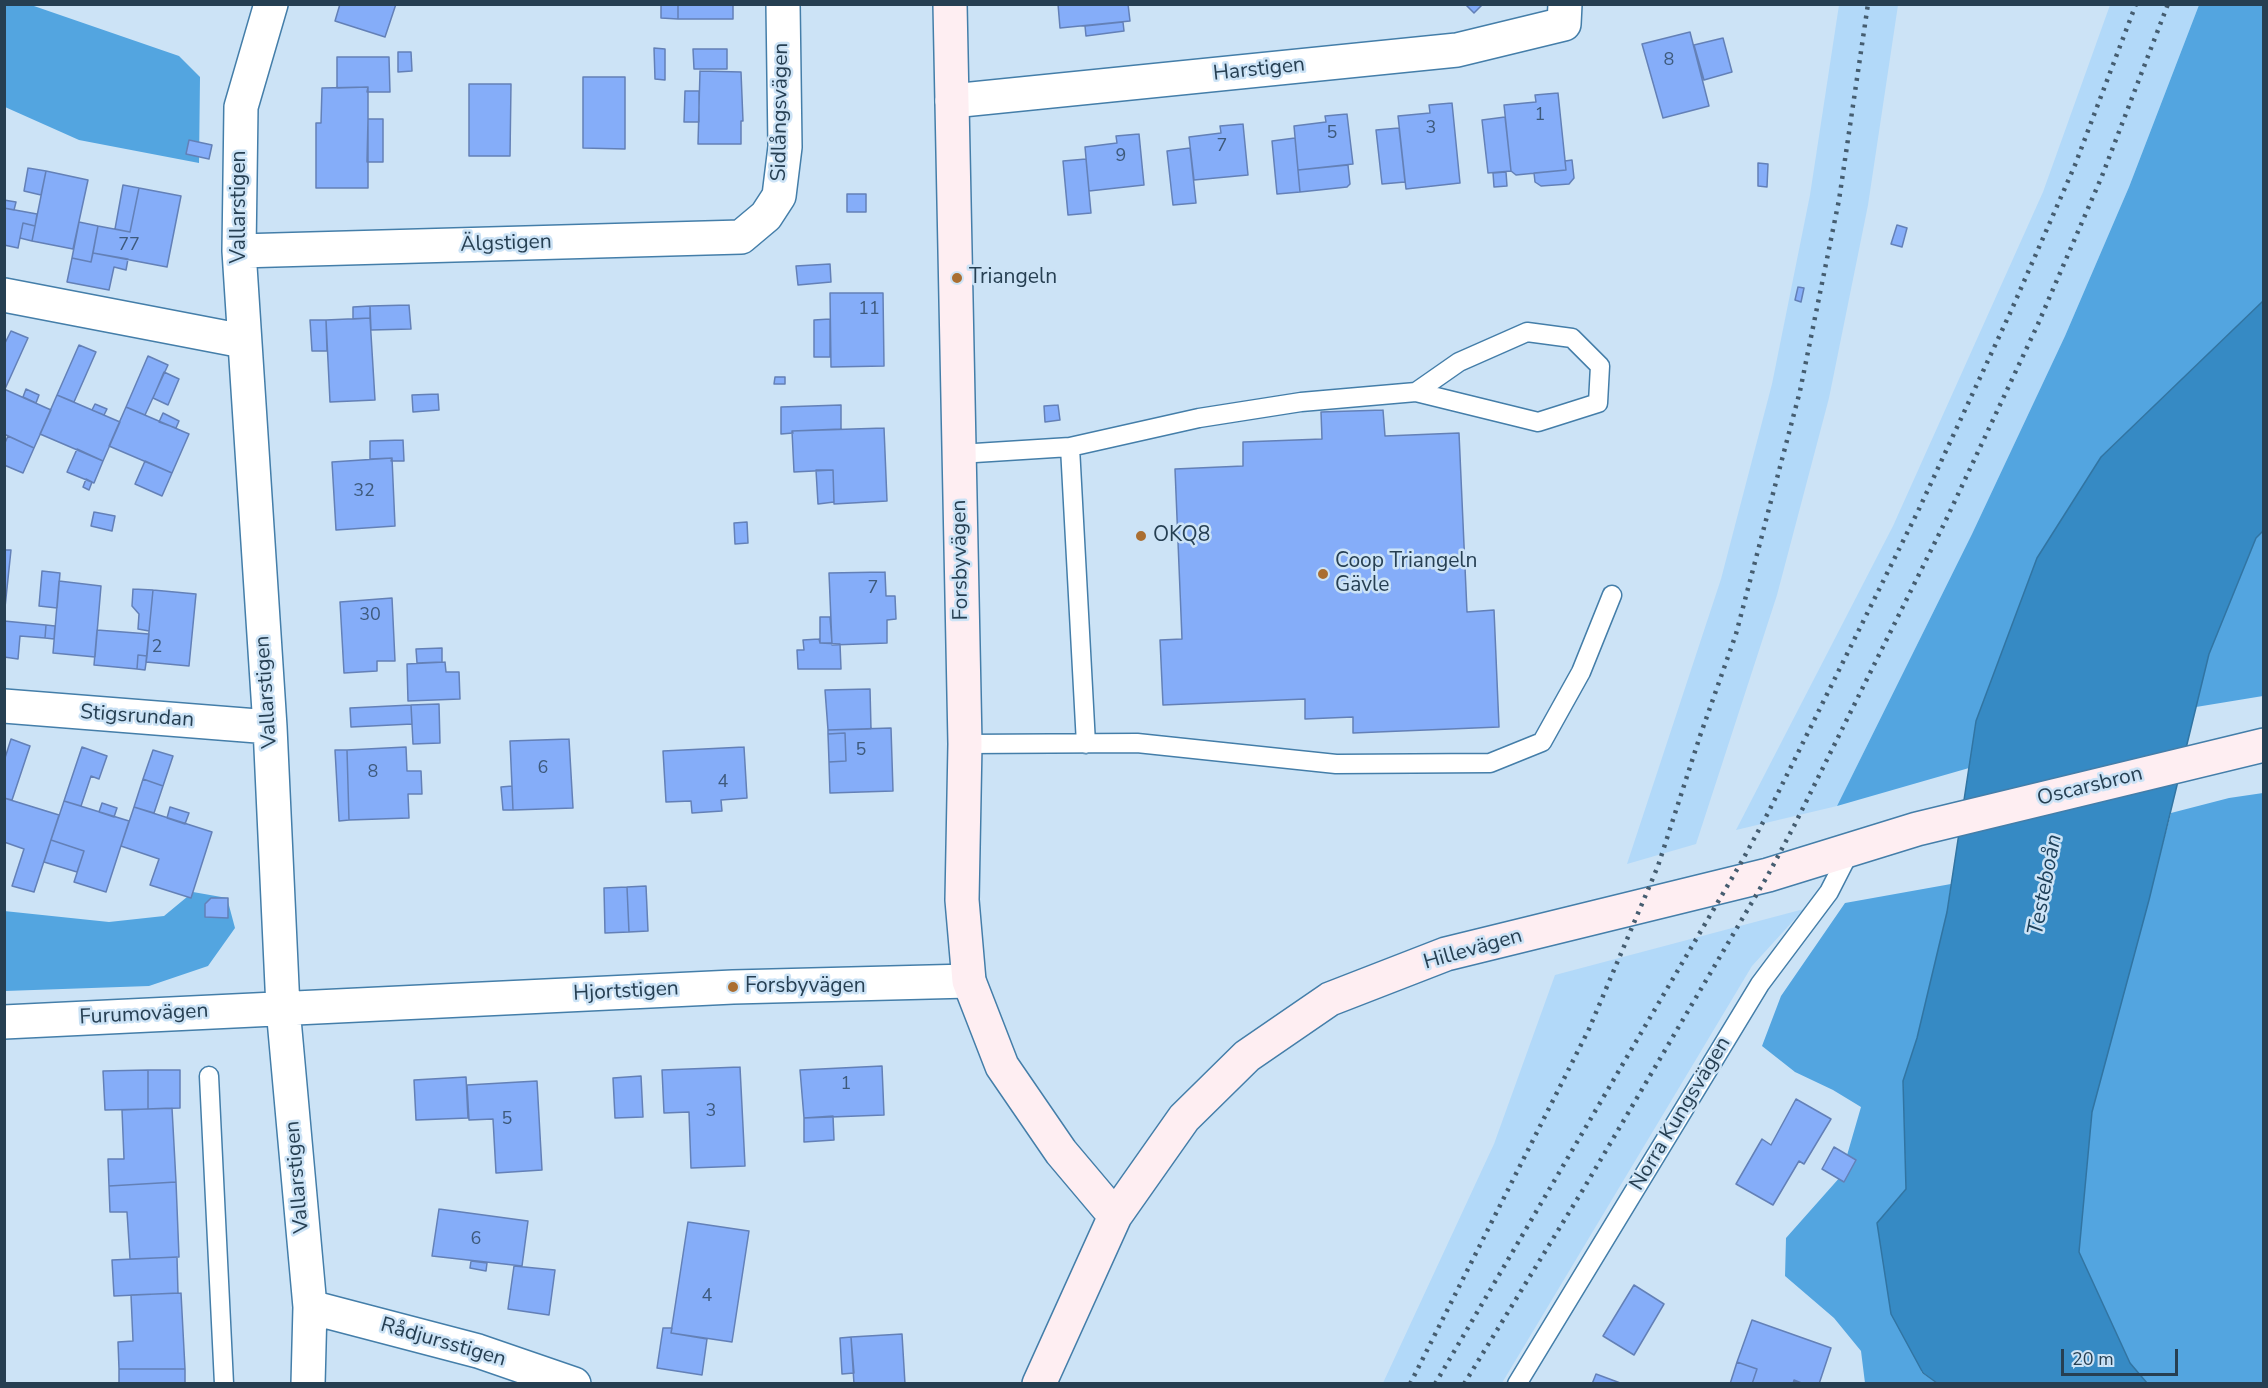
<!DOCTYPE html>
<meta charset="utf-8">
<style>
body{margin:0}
#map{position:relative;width:2268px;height:1388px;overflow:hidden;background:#cce3f6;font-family:"Nunito Sans",sans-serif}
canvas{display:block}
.frame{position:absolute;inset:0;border:6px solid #263f52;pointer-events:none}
.scale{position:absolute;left:2061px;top:1349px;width:117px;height:27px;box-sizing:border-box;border:3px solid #263f52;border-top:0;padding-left:8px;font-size:18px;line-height:21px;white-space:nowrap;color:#263f52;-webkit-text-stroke:4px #cce3f6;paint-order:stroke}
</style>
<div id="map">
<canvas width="2268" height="1388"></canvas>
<div class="frame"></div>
<div class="scale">20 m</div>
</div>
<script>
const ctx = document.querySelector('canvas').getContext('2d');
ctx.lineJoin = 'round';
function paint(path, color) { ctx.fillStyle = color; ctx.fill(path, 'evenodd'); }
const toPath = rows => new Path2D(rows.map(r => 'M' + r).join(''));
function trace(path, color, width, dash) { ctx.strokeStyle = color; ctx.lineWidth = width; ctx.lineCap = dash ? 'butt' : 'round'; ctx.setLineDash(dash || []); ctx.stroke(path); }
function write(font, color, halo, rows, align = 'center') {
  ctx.font = font + ' "Nunito Sans",sans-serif'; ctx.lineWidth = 5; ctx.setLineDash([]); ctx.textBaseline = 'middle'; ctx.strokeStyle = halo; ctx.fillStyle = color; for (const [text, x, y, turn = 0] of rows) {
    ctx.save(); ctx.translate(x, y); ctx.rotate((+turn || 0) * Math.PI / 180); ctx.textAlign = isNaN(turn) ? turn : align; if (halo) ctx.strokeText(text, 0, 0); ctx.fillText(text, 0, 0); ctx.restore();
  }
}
paint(toPath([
 [1839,5,1898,5,1868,205,1829,398,1777,595,1696,844,1627,864,1721,579,1772,384,1810,195],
 [2110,5,2199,5,2129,187,2065,336,1972,534,1837,806,1736,830,1893,526,2043,192],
 [1804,909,1752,966,1502,1383,1383,1383,1494,1144,1555,975]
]), '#b2d9f9');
paint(toPath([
 [4,5,31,5,179,56,200,77,199,163,79,140,5,107],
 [2199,5,2263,5,2263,301,2101,457,2037,558,1976,721,1969,768,1837,806,1972,534,2065,336,2129,187],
 [2263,531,2263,696,2196,707,2209,654,2256,538],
 [2263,793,2263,1383,2147,1383,2130,1363,2079,1252,2092,1112,2171,813,2229,798],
 [1951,884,1947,912,1917,1038,1903,1081,1906,1189,1877,1223,1922,1373,1937,1383,1865,1383,1861,1351,1834,1318,1785,1276,1786,1238,1841,1176,1861,1107,1833,1090,1795,1072,1762,1046,1781,996,1845,903],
 [193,892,227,898,235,928,208,966,149,986,5,991,4,911,109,922,164,916]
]), '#53a5e0');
const water = toPath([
 [2263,301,2263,531,2256,538,2209,654,2149,900,2092,1112,2079,1252,2130,1363,2147,1383,1937,1383,1923,1373,1891,1314,1877,1223,1906,1189,1903,1081,1917,1038,1947,912,1976,721,2037,558,2101,457,2263,301]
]);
paint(water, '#368ac4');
trace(water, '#3174a2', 1.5);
const building = toPath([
 [340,4,396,4,385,37,335,21,340,4],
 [661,4,678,4,678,19,661,18,661,4],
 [678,4,733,4,733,19,678,19,678,4],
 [1058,4,1128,4,1130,21,1060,28,1058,4],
 [1465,4,1483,4,1474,13,1465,4],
 [1123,22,1124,31,1086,36,1085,26,1123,22],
 [1690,32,1709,106,1663,118,1642,44,1690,32],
 [1723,38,1732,72,1704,80,1694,45,1723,38],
 [654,48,665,49,665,80,655,79,654,48],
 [693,49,727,49,727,69,694,69,693,49],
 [398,52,411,52,412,71,398,72,398,52],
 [337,57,389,57,390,92,367,92,368,87,337,88,337,57],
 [700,71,741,72,743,121,741,121,741,144,698,144,700,71],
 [583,77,625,77,625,149,583,148,583,77],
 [469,84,511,84,510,156,469,156,469,84],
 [368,87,368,188,316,188,316,123,321,123,322,88,368,87],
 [685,91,699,91,699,122,684,122,685,91],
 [1558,93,1566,170,1516,175,1511,171,1504,105,1536,102,1535,95,1558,93],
 [1452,103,1460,183,1406,189,1398,116,1430,113,1429,105,1452,103],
 [1347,114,1353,164,1298,170,1294,126,1326,122,1325,116,1347,114],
 [1505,117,1511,171,1488,173,1482,120,1505,117],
 [368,119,383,119,383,162,367,162,368,119],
 [1243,124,1248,175,1194,180,1189,137,1221,133,1220,126,1243,124],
 [1399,128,1405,182,1382,184,1376,130,1399,128],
 [1139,134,1144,185,1089,191,1085,147,1117,143,1116,136,1139,134],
 [1295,138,1300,192,1277,194,1272,141,1295,138],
 [189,140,212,145,209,159,186,154,189,140],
 [1190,148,1196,203,1173,205,1167,151,1190,148],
 [1086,159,1091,213,1068,215,1063,161,1086,159],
 [1572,160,1574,178,1569,184,1541,186,1535,182,1534,173,1566,170,1565,161,1572,160],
 [1758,163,1768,164,1767,187,1758,186,1758,163],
 [1348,165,1350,184,1347,187,1300,192,1298,170,1348,165],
 [28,168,46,171,41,195,24,191,28,168],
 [46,171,88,180,73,249,32,241,46,171],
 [1506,172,1507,186,1494,187,1493,173,1506,172],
 [123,185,139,188,130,232,115,229,123,185],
 [139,188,181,196,167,267,93,253,98,226,130,232,139,188],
 [847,194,866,194,866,212,847,212,847,194],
 [4,200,16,202,14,210,4,208,4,200],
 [4,208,37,214,35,226,23,223,18,248,4,245,4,208],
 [79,222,98,226,91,262,72,258,79,222],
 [23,223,35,226,32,241,20,238,23,223],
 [1897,225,1907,228,1902,247,1891,244,1897,225],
 [93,253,128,259,126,270,114,267,109,290,67,282,72,258,91,262,93,253],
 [830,264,831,282,798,285,796,266,830,264],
 [1798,287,1804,288,1801,302,1795,300,1798,287],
 [830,293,883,293,884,366,831,367,830,293],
 [409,305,411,329,371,330,370,306,409,305],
 [370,306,370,318,353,319,353,307,370,306],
 [370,318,375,400,330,402,326,320,370,318],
 [830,319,830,357,814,357,814,320,830,319],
 [310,320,326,320,327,351,312,351,310,320],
 [11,331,28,338,5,389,4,345,11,331],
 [79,345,96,352,74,402,57,395,79,345],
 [148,356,168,365,145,415,126,407,148,356],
 [164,372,179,379,168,405,153,398,164,372],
 [775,377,785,377,785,384,774,384,775,377],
 [4,389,51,410,34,448,4,434,4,389],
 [26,389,39,395,36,403,23,397,26,389],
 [438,394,439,410,413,412,412,395,438,394],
 [57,395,120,422,103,461,40,434,57,395],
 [95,404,107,409,104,415,92,410,95,404],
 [841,405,841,429,792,431,793,433,781,434,781,407,841,405],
 [1058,405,1060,420,1045,422,1044,406,1058,405],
 [126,407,189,434,172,473,109,446,126,407],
 [1383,410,1385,436,1459,433,1467,612,1494,610,1499,727,1353,733,1353,717,1305,719,1305,699,1163,705,1160,640,1182,639,1175,469,1243,466,1243,442,1322,439,1321,412,1383,410],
 [163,413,179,421,176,428,159,422,163,413],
 [884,428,887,501,834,504,833,470,794,472,792,431,884,428],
 [8,436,34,448,23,473,4,465,4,445,8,436],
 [403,440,404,461,391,461,392,458,370,459,370,441,403,440],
 [77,449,103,461,94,483,67,472,77,449],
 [392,458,395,526,336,530,332,462,392,458],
 [145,461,172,473,162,496,135,484,145,461],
 [816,470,833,470,834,502,818,504,816,470],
 [86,479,92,482,89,490,83,487,86,479],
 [94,512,115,516,112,531,91,526,94,512],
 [747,522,748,543,735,544,734,523,747,522],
 [4,550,11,550,4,617,4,550],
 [42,571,60,573,57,608,39,606,42,571],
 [885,572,886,596,895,596,896,619,887,620,887,643,832,645,829,573,885,572],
 [59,581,101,586,95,657,53,653,59,581],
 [133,589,153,590,149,631,138,629,139,614,132,606,133,589],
 [153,590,196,594,189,666,146,662,153,590],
 [392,598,395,661,377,661,377,671,344,673,340,602,392,598],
 [820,617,830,617,832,643,820,643,820,617],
 [4,621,46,625,45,638,20,636,18,659,4,657,4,621],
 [46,625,55,626,54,639,45,638,46,625],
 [97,630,149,634,147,656,138,655,137,669,94,665,97,630],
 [819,639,820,643,840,644,841,669,798,669,797,650,804,650,803,640,819,639],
 [442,648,442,662,417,663,416,649,442,648],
 [138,655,147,656,145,670,137,669,138,655],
 [445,662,446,672,459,672,460,699,408,701,407,664,445,662],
 [870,689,871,729,828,730,825,690,870,689],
 [439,704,440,743,413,744,411,705,439,704],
 [411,705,412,724,351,727,350,708,411,705],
 [891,728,893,791,830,793,829,762,846,761,845,733,828,734,828,730,891,728],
 [845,733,846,761,829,762,828,734,845,733],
 [11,739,30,746,12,800,4,798,4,761,11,739],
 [569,739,573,808,513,810,510,741,569,739],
 [82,747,107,756,99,779,91,776,81,806,64,801,82,747],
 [406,747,407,771,421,771,422,794,408,794,409,818,349,820,347,750,406,747],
 [744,747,747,798,721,800,722,811,692,813,691,801,666,802,663,751,744,747],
 [153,750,173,756,163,786,143,779,153,750],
 [335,750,347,750,349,820,339,821,335,750],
 [143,779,163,786,154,813,134,807,143,779],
 [512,786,513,810,503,810,501,787,512,786],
 [4,798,59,815,34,892,12,886,24,849,4,842,4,798],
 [64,801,129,821,106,892,74,882,84,851,51,840,64,801],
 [102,803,117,808,114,817,99,812,102,803],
 [134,807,212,832,191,898,150,885,159,859,121,846,134,807],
 [170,807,189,813,185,824,167,818,170,807],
 [51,840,84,851,77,872,44,862,51,840],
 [646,886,648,931,629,932,627,887,646,886],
 [627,887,629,932,605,933,604,888,627,887],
 [211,898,228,898,228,918,205,917,205,904,211,898],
 [882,1066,884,1115,804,1118,800,1070,882,1066],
 [740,1067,745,1166,691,1168,689,1112,664,1113,662,1070,740,1067],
 [148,1070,148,1109,105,1110,103,1071,148,1070],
 [148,1070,180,1070,180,1108,148,1109,148,1070],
 [641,1076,643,1117,615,1118,613,1078,641,1076],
 [466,1077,468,1118,416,1120,414,1080,466,1077],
 [537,1081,542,1170,496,1173,493,1119,469,1120,467,1085,537,1081],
 [1796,1099,1831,1119,1804,1164,1799,1161,1773,1205,1736,1184,1762,1139,1771,1145,1796,1099],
 [172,1108,176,1182,109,1186,108,1159,124,1159,122,1110,172,1108],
 [833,1116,834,1140,804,1142,804,1118,833,1116],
 [1834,1147,1856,1160,1844,1182,1822,1169,1834,1147],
 [176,1182,179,1257,130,1259,127,1212,110,1212,109,1186,176,1182],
 [439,1209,528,1221,522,1266,432,1256,439,1209],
 [688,1222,749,1231,732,1342,671,1333,688,1222],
 [177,1257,178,1293,114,1296,112,1260,177,1257],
 [471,1261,487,1263,486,1271,470,1268,471,1261],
 [514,1266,555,1270,549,1315,508,1309,514,1266],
 [1634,1285,1664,1304,1634,1355,1603,1336,1634,1285],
 [181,1293,185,1369,119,1369,118,1342,133,1341,131,1295,181,1293],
 [1752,1320,1831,1348,1819,1384,1804,1384,1794,1380,1793,1384,1752,1384,1757,1369,1737,1362,1752,1320],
 [663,1328,672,1328,671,1333,707,1339,702,1375,657,1368,663,1328],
 [902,1334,905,1384,854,1384,851,1337,902,1334],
 [851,1337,854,1373,842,1374,840,1338,851,1337],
 [1737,1362,1757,1369,1752,1384,1730,1384,1737,1362],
 [119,1369,185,1369,185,1384,119,1384,119,1369],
 [1596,1374,1623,1384,1592,1384,1596,1374]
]);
paint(building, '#85adf9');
trace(building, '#6380b7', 1.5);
const lane = toPath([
 [1070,447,1086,744],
 [959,454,1070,447,1199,418,1301,402,1416,392,1538,422,1598,403,1600,366,1572,338,1527,332,1459,362,1416,392],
 [965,744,1137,743,1336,764,1490,763,1542,742,1581,672,1612,595],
 [209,1076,224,1384],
 [1517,1384,1760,984,1829,892,1851,849]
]);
const street = toPath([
 [271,4,241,107,239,251,270,727,283,1008,310,1307,308,1384],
 [952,101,1457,50,1564,24,1565,4],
 [239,251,741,237,766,216,779,196,785,147,783,4],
 [4,295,243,341],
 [4,706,270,727],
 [4,1022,733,987,969,981],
 [310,1307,478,1351,574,1384]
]);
const secondary = toPath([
 [950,4,965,744,962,900,969,981,1002,1066,1061,1152,1115,1216],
 [1039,1384,1115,1216,1184,1118,1247,1056,1330,999,1446,954,1768,875,1917,829,2264,745]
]);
trace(lane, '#447ea9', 21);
trace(street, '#447ea9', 36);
trace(secondary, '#447ea9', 36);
trace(lane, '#fff', 18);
trace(street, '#fff', 33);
trace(secondary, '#feeef2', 33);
trace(toPath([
 [1410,1384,1589,1029,1658,866,1700,736,1736,634,1800,391,1839,200,1868,4],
 [1435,1384,1742,861,1768,813,1919,509,2011,311,2075,165,2136,4],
 [1464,1384,1584,1188,1768,875,1794,826,1945,522,2038,324,2102,176,2168,4]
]), '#455d70', 4.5, [3, 6]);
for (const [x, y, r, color] of [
 [957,278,6,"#aa6e31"],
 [1141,536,6,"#aa6e31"],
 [1323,574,6,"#aa6e31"],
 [733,987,6,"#aa6e31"]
]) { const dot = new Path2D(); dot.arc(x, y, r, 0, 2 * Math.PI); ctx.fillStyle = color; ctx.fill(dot); trace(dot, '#cce3f6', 2); }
write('18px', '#3e5a7c', null, [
 ["8",1669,61],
 ["1",1540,116],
 ["3",1431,129],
 ["5",1332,134],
 ["7",1222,147],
 ["9",1121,157],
 ["77",129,246],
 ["11",869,310],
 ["32",364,492],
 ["7",873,589],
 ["30",370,616],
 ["2",157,648],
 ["5",861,751],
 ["6",543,769],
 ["8",373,773],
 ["4",723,783],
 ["1",846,1085],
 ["3",711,1112],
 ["5",507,1120],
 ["6",476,1240],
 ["4",707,1297]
]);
write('21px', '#263f52', '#cce3f6', [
 ["Harstigen",1259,70,-6],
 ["Sidlångsvägen",781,112,-89],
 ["Vallarstigen",240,207,-90],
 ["Älgstigen",506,244,-2],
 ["Forsbyvägen",961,560,-91],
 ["Vallarstigen",267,692,-94],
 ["Stigsrundan",137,717,4],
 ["Oscarsbron",2090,787,-14],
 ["Hillevägen",1473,950,-16],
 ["Hjortstigen",626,992,-3],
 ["Furumovägen",144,1015,-3],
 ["Norra Kungsvägen",1681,1114,-59],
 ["Vallarstigen",298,1177,-95],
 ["Rådjursstigen",443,1343,16]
]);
write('21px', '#263f52', '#cce3f6', [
 ["Triangeln",969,278],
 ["OKQ8",1153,536],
 ["Coop Triangeln",1335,562],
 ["Gävle",1335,586],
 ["Forsbyvägen",745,987]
], 'left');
write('italic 22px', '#1d3f58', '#cce3f6', [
 ["Testeboån",2046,885,-79]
]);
</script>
